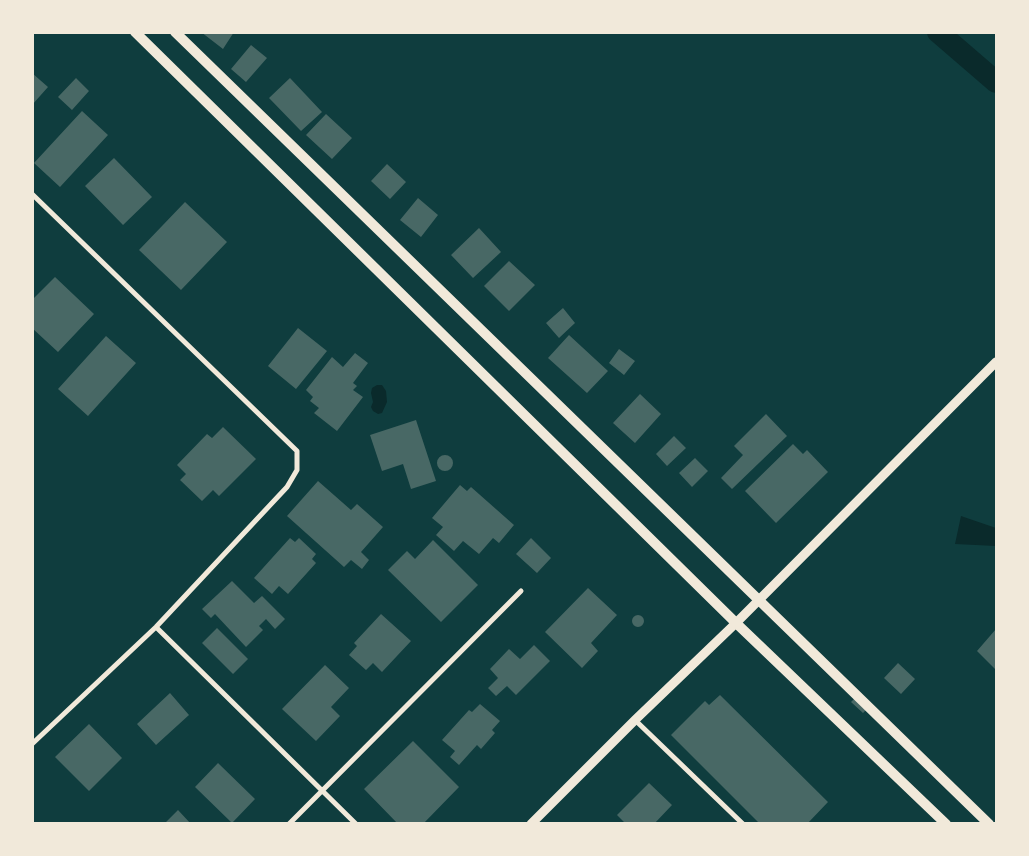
<!DOCTYPE html>
<style>
body{margin:0}
#map{position:relative;width:1029px;height:856px;overflow:hidden;background:#0f3d3e;font-family:"Crimson Pro",serif}
canvas{display:block}
.frame{position:absolute;inset:0;border:34px solid #f1e9da;pointer-events:none}
</style>
<div id="map">
<canvas width="1029" height="856"></canvas>
<div class="frame"></div>
</div>
<script>
const ctx = document.querySelector('canvas').getContext('2d');
ctx.lineJoin = 'round';
function paint(path, color) { ctx.fillStyle = color; ctx.fill(path, 'evenodd'); }
const toPath = rows => new Path2D(rows.map(r => 'M' + r).join(''));
function trace(path, color, width, dash) { ctx.strokeStyle = color; ctx.lineWidth = width; ctx.lineCap = dash ? 'butt' : 'round'; ctx.setLineDash(dash || []); ctx.stroke(path); }
paint(toPath([
 [377,385,382,385,386,391,387,402,382,413,378,414,373,411,371,407,373,402,371,393,372,388],
 [961,516,996,528,996,546,955,544]
]), '#0a2a2b');
trace(toPath([
 [938,32,996,82]
]), '#0a2a2b', 22);
paint(toPath([
 [201,32,234,32,223,49],
 [251,45,267,58,246,82,231,69],
 [32,73,48,87,32,105],
 [76,78,89,91,72,110,58,97],
 [290,78,322,112,301,131,269,98],
 [82,111,108,135,60,187,34,163],
 [326,114,352,138,332,159,306,135],
 [114,158,152,197,123,225,85,186],
 [387,164,406,182,390,199,371,181],
 [418,198,438,215,421,237,400,220],
 [185,202,227,242,181,290,139,250],
 [479,228,501,252,473,278,451,255],
 [509,261,535,285,509,311,484,286],
 [55,277,94,314,58,352,32,328,32,300],
 [563,308,575,323,559,338,546,323],
 [298,328,327,351,296,389,268,366],
 [569,335,608,371,587,393,548,358],
 [106,336,136,363,88,416,58,389],
 [619,349,635,361,624,375,609,363],
 [355,353,368,363,353,383,357,386,353,390,363,397,337,431,314,413,319,408,310,401,313,397,306,390,332,357,343,367],
 [640,394,661,414,635,443,613,423],
 [766,414,787,436,732,489,721,478,743,455,734,446],
 [416,420,436,481,411,489,403,464,382,471,370,435],
 [223,427,256,459,219,496,213,490,202,501,180,480,186,474,177,465,207,434,212,438],
 [674,436,686,448,667,466,656,454],
 [793,444,803,454,807,450,828,472,776,523,745,491],
 '437 463a8 8 0 1 1 16 0a8 8 0 1 1-16 0Z',
 [695,458,708,471,692,487,679,473],
 [318,481,351,510,357,504,383,527,361,552,369,560,362,569,351,560,344,567,287,516],
 [460,485,467,491,471,487,514,525,499,543,493,538,479,554,463,541,454,551,436,535,443,527,432,518],
 [290,538,295,542,299,538,316,554,312,559,316,563,288,594,279,586,272,594,254,578],
 [531,538,551,558,537,573,516,554],
 [433,540,478,585,441,622,388,570,407,551,415,559],
 [232,581,254,603,262,596,285,619,275,629,266,619,259,626,263,630,246,647,215,614,211,618,202,609],
 [588,588,617,615,591,643,598,651,582,668,545,632],
 [381,614,411,641,382,672,373,663,366,670,349,655,357,646,354,643],
 '632 621a6 6 0 1 1 12 0a6 6 0 1 1-12 0Z',
 [217,628,248,659,233,674,202,643],
 [996,629,996,670,977,651],
 [534,645,550,661,516,695,507,686,496,696,488,688,498,678,490,669,509,649,520,659],
 [898,663,915,679,901,694,884,678],
 [325,665,349,688,331,707,340,716,316,741,282,709],
 [170,693,189,715,156,745,137,724],
 [720,695,828,802,807,824,760,824,671,735,705,701,709,705],
 [855,698,867,709,863,713,851,702],
 [480,704,500,721,492,730,495,733,481,749,477,745,459,765,450,757,455,751,442,740,469,710,472,712],
 [89,724,122,758,89,791,55,757],
 [413,741,459,787,423,824,398,824,364,789],
 [218,763,255,799,232,823,195,787],
 [649,783,672,805,654,824,626,824,617,815],
 [178,810,191,824,164,824]
]), '#486865');
trace(toPath([
 [32,194,297,451,297,470,287,487,156,627,32,744],
 [156,627,356,824],
 [635,720,743,824],
 [289,824,521,591]
]), '#f1e9da', 5);
trace(toPath([
 [531,824,635,720,736,623,996,362]
]), '#f1e9da', 9);
trace(toPath([
 [135,32,736,623,946,824],
 [175,32,989,824]
]), '#f1e9da', 10);
</script>
